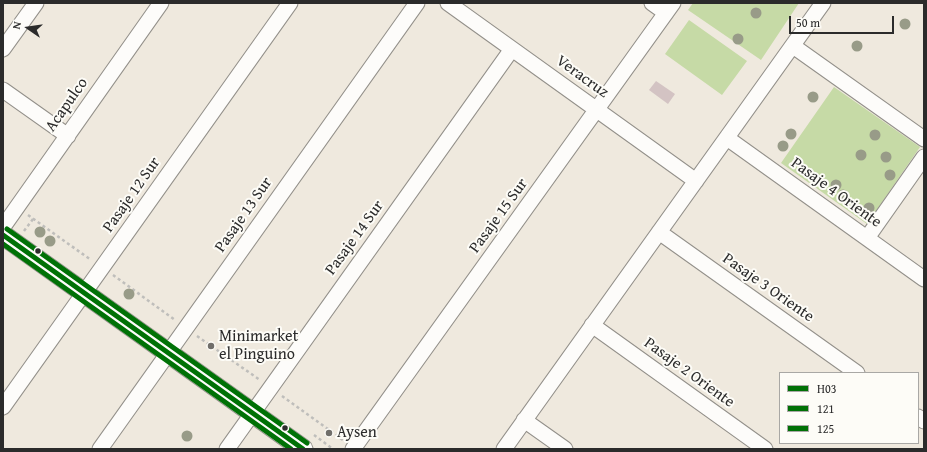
<!DOCTYPE html>
<style>
body{margin:0}
#map{position:relative;width:927px;height:452px;overflow:hidden;background:#efe9de;font-family:"Gentium Book Plus",serif}
canvas{display:block}
.frame{position:absolute;inset:0;border:4px solid #2b2b2b;pointer-events:none}
.legend{position:absolute;left:779px;top:372px;width:140px;height:72px;box-sizing:border-box;background:#fdfcf7;border:1px solid #a9a8a5;margin:0;padding:5px 7px;list-style:none;font-size:12px;color:#2b2b2b}
.legend li{display:flex;align-items:center;gap:8px;height:20px}
.legend b{width:20px;border:1px solid #a9a8a5}
.north{position:absolute;left:8px;top:8px;width:40px;height:40px;-webkit-text-stroke:3px #fdfcf7;paint-order:stroke;rotate:283deg;font-size:11px;font-weight:700;line-height:16px;text-align:center;color:#2b2b2b}
.north::after{content:'';display:block;margin:auto;width:14px;height:18px;background:#2b2b2b;clip-path:polygon(50% 0,100% 100%,50% 72%,0 100%)}
.scale{position:absolute;left:789px;top:16px;width:105px;height:18px;box-sizing:border-box;border:2px solid #2b2b2b;border-top:0;padding-left:5px;font-size:12px;line-height:14px;white-space:nowrap;color:#2b2b2b;-webkit-text-stroke:3px #fdfcf7;paint-order:stroke}
</style>
<div id="map">
<canvas width="927" height="452"></canvas>
<div class="frame"></div>
<ul class="legend">
<li><b style="height:5px;background:#007106"></b>H03</li>
<li><b style="height:5px;background:#007106"></b>121</li>
<li><b style="height:5px;background:#007106"></b>125</li>
</ul>
<div class="north">N</div>
<div class="scale">50 m</div>
</div>
<script>
const ctx = document.querySelector('canvas').getContext('2d');
ctx.lineJoin = 'round';
function paint(path, color) { ctx.fillStyle = color; ctx.fill(path, 'evenodd'); }
const toPath = rows => new Path2D(rows.map(r => 'M' + r).join(''));
function trace(path, color, width, dash) { ctx.strokeStyle = color; ctx.lineWidth = width; ctx.lineCap = dash ? 'butt' : 'round'; ctx.setLineDash(dash || []); ctx.stroke(path); }
function write(font, color, halo, rows, align = 'center') {
  ctx.font = font + ' "Gentium Book Plus",serif'; ctx.lineWidth = 4; ctx.setLineDash([]); ctx.textBaseline = 'middle'; ctx.strokeStyle = halo; ctx.fillStyle = color; for (const [text, x, y, turn = 0] of rows) {
    ctx.save(); ctx.translate(x, y); ctx.rotate((+turn || 0) * Math.PI / 180); ctx.textAlign = isNaN(turn) ? turn : align; if (halo) ctx.strokeText(text, 0, 0); ctx.fillText(text, 0, 0); ctx.restore();
  }
}
paint(toPath([
 [693,3,799,3,761,60,688,10],
 [689,20,747,61,722,95,665,54],
 [834,87,920,147,867,224,781,163]
]), '#c6daa6');
paint(toPath([
 [656,81,675,94,668,104,649,90]
]), '#d3c3c3');
const minor = toPath([
 [448,3,696,181],
 [652,3,666,13],
 [793,46,924,139],
 [3,49,36,3],
 [3,90,68,136],
 [727,138,924,279],
 [3,227,161,3],
 [659,232,857,373],
 [867,238,924,157],
 [592,325,765,449],
 [3,407,290,3],
 [918,417,924,421],
 [524,420,565,449],
 [100,449,417,3],
 [227,449,512,49],
 [353,449,673,3],
 [504,449,823,3]
]);
const major = toPath([
 [3,235,303,449]
]);
trace(minor, '#93908a', 17);
trace(major, '#93908a', 21);
trace(toPath([
 [28,215,91,260],
 [24,231,33,219],
 [113,275,175,320],
 [197,336,260,380],
 [282,396,343,440],
 [314,435,333,449]
]), '#bfbebb', 2.5, [3, 3]);
trace(minor, '#fdfcfa', 15);
trace(major, '#fdfcfa', 19);
trace(toPath([
 [3,235,303,449]
]), '#007106', 5);
trace(toPath([
 [3,244,291,449]
]), '#007106', 5);
trace(toPath([
 [7,229,307,443]
]), '#007106', 5);
ctx.fillStyle = '#989b88';
for (const [x, y] of [
 [756,13],
 [905,24],
 [738,39],
 [857,46],
 [813,97],
 [791,134],
 [875,135],
 [783,146],
 [861,155],
 [886,157],
 [890,175],
 [836,185],
 [843,195],
 [869,208],
 [40,232],
 [50,241],
 [129,294],
 [187,436]
]) { ctx.beginPath(); ctx.arc(x, y, 5.5, 0, 2 * Math.PI); ctx.fill(); }
for (const [x, y, r, color] of [
 [38,251,3.5,"#2b2b2b"],
 [211,346,4,"#706e6a"],
 [285,428,3.5,"#2b2b2b"],
 [329,433,4,"#706e6a"]
]) { const dot = new Path2D(); dot.arc(x, y, r, 0, 2 * Math.PI); ctx.fillStyle = color; ctx.fill(dot); trace(dot, '#fdfcf7', 1.5); }
write('16px', '#2b2b2b', '#fdfcf7', [
 ["Veracruz",582,77,36],
 ["Acapulco",67,105,-55],
 ["Pasaje 4 Oriente",836,193,36],
 ["Pasaje 12 Sur",132,195,-55],
 ["Pasaje 13 Sur",244,215,-55],
 ["Pasaje 15 Sur",499,216,-54],
 ["Pasaje 14 Sur",355,238,-54],
 ["Pasaje 3 Oriente",768,288,35],
 ["Pasaje 2 Oriente",689,373,36]
]);
write('16px', '#2b2b2b', '#fdfcf7', [
 ["Minimarket",219,337],
 ["el Pinguino",219,355],
 ["Aysen",337,433]
], 'left');
</script>
